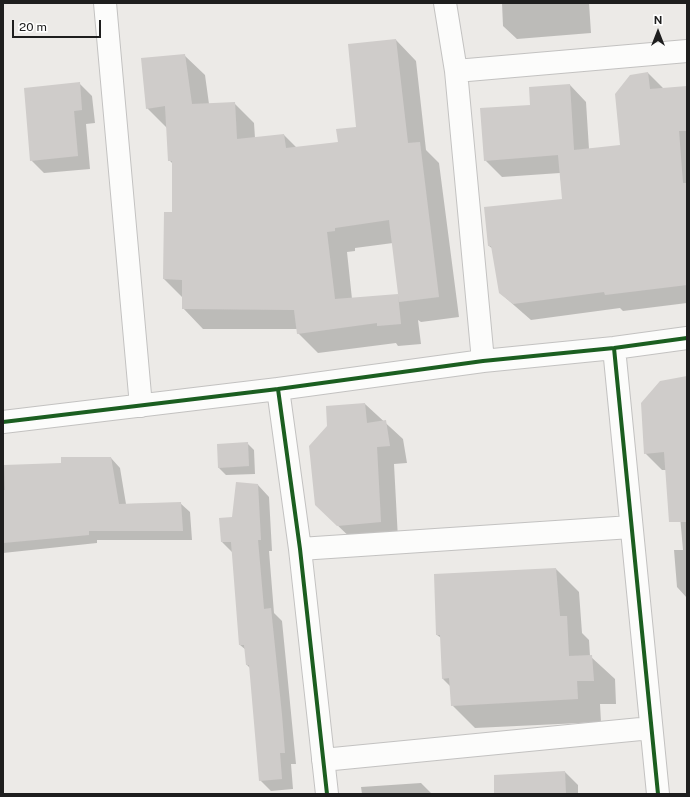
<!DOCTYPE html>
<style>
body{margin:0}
#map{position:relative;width:690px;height:797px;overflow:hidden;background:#eceae7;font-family:"Public Sans",sans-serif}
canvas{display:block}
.frame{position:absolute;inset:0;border:4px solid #1e1e1e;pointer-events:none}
.north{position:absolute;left:638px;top:12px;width:40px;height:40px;-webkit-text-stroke:3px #fff;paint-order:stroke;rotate:0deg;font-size:11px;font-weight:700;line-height:16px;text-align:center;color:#1e1e1e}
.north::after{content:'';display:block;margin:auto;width:14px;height:18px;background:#1e1e1e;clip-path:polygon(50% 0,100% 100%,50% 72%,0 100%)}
.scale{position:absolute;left:12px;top:20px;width:89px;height:18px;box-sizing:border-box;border:2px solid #1e1e1e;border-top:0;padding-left:5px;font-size:12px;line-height:14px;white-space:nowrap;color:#1e1e1e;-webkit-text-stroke:3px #fff;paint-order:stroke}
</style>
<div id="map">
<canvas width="690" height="797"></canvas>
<div class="frame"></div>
<div class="north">N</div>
<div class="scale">20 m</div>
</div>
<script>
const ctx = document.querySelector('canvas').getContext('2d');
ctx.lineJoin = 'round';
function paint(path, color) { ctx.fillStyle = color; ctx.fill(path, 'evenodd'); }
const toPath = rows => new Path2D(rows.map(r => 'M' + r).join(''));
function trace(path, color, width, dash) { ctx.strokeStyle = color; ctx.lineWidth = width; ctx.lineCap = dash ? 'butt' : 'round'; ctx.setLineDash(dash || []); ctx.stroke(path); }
paint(toPath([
 [502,3,589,3,591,33,517,39,503,26],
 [396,40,416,61,426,150,439,163,459,317,421,322,418,320,421,344,398,346,396,343,318,353,298,333,298,329,203,329,183,308,183,298,164,279,173,213,173,164,169,160,167,128,147,108,184,55,205,75,209,104,234,103,254,123,255,138,284,135,297,148,339,143,357,127],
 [393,243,400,297,398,295,352,299,347,252,355,251,355,248],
 [648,73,664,89,687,87,687,303,623,311,620,308,531,320,500,293,493,249,489,246,563,200,560,173,502,177,485,160,531,105,570,85,586,102,589,149,621,146],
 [79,83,92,96,95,123,86,124,90,169,44,173,31,160],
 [687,377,687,598,677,587,674,550,683,550,678,493,666,470,662,470,645,453],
 [365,404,403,439,407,463,394,464,398,539,356,543,334,522],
 [247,443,254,450,255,474,226,475,219,468,218,445],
 [111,458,120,468,126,504,180,503,190,512,192,540,97,540,97,543,3,553,3,467,62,464],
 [258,485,269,497,272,551,269,551,274,613,282,621,296,764,291,764,293,789,271,791,260,780,250,668,247,665,246,650,240,645,233,553,222,542,233,518],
 [556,569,579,592,582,633,589,640,590,656,615,679,616,704,600,704,601,722,475,728,452,705,450,686,443,679,441,638,437,635],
 [687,700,687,718,686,701],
 [565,772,578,785,578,794,518,794],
 [421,783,432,794,362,794,361,787]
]), '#0003');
paint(toPath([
 [396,39,408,143,420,142,439,297,399,302,389,220,335,228,335,231,327,232,335,299,398,294,401,324,377,326,377,323,297,334,294,310,182,309,182,280,163,279,164,212,172,212,172,161,168,161,165,106,146,109,141,58,185,54,192,104,235,102,237,139,284,134,286,148,338,142,336,129,356,127,348,44],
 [648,72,650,89,687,86,687,131,679,131,683,183,687,183,687,285,605,295,604,292,513,304,499,293,491,246,488,246,484,207,562,199,558,155,484,161,480,108,530,105,529,87,570,84,574,150,620,145,615,94,630,75],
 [80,82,82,110,74,111,78,156,30,161,24,88],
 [687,376,687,522,669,522,664,452,644,454,641,403,660,381],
 [365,403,367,423,386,420,390,446,377,447,381,522,337,526,315,505,309,446,327,426,326,406],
 [248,442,249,466,218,468,217,444],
 [61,457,111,457,119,504,181,502,183,531,89,531,89,535,3,543,3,490,5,490,4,465,61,463],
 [236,482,258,484,261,540,258,540,264,609,271,608,282,715,285,753,280,753,282,779,259,781,249,665,246,665,244,645,239,645,231,542,221,542,219,518,232,517],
 [556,568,560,616,567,616,569,656,592,655,594,681,577,681,578,699,451,706,449,678,442,679,440,635,436,635,434,574],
 [565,771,566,794,494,794,494,775]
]), '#cfccca');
const minor = toPath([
 [105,3,141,406],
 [445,3,456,71,483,361],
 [456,71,687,51],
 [614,348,658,794],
 [278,389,300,549,327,794],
 [3,422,278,389,483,361,614,348,687,338],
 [300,549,631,527],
 [323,760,651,728]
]);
trace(minor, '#c3c2c1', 24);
trace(minor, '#fcfcfb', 22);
trace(toPath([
 [614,348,658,794],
 [278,389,300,549,327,794],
 [3,422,278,389,483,361,614,348,687,338]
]), '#1b5e20', 4);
</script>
